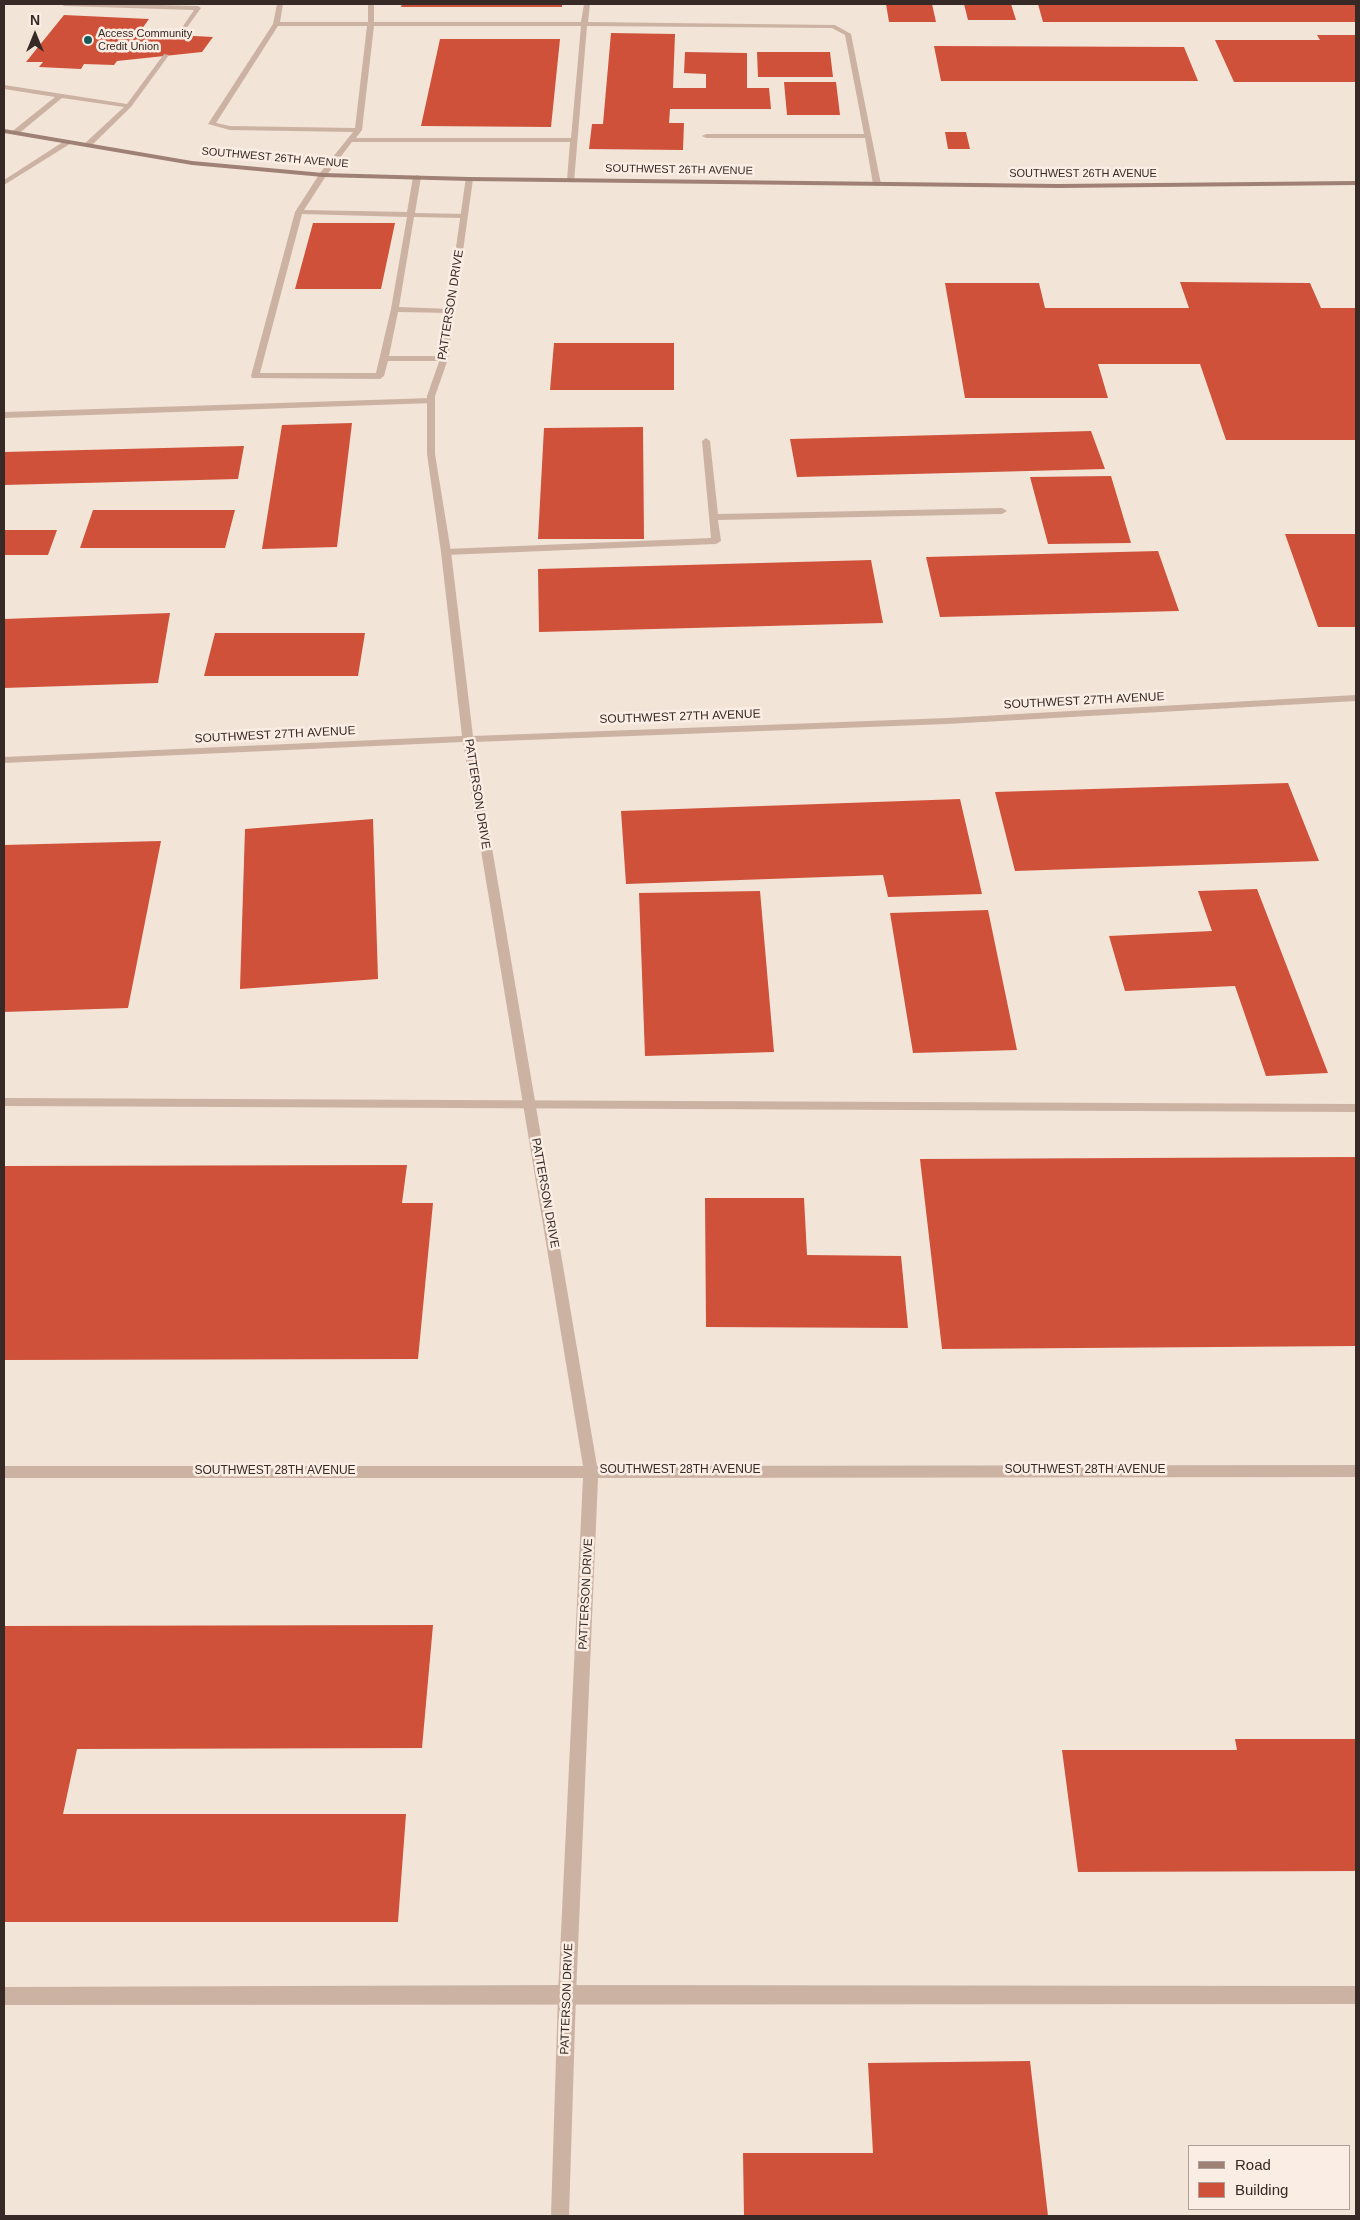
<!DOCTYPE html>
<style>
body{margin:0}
#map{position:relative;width:1360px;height:2220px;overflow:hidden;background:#f3e4d8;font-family:Arial,sans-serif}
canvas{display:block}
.frame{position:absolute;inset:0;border:5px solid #362926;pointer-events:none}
.legend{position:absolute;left:1188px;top:2145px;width:162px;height:65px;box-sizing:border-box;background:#faeee4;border:1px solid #ac9f98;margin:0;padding:6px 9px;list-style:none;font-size:15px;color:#362926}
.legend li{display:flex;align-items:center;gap:10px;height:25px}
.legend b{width:25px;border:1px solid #ac9f98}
.north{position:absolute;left:10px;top:10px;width:50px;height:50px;-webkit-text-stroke:4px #faeee4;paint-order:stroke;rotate:0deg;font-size:14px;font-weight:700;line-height:20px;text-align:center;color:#362926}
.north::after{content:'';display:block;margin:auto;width:18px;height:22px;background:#362926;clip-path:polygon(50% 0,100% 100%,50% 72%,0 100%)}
</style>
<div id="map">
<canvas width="1360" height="2220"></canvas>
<div class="frame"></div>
<ul class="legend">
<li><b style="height:6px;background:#9f8074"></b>Road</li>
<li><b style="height:14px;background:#cf5139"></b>Building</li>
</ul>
<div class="north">N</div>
</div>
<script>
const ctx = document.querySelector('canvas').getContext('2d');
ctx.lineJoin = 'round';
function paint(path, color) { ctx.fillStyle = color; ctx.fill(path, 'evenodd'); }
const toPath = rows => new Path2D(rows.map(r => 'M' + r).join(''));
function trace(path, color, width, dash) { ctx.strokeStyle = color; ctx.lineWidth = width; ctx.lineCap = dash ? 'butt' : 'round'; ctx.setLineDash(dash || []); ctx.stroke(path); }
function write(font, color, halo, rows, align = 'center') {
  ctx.font = font + ' Arial,sans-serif'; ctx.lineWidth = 5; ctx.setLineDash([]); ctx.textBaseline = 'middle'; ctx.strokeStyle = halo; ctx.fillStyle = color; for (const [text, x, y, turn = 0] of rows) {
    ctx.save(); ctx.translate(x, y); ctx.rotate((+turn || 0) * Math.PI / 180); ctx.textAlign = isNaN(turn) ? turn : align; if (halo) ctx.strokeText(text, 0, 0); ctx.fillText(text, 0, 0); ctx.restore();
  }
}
paint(toPath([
 [402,4,562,4,562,7,401,7],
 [886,4,932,4,936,22,889,22],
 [964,4,1011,4,1016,20,968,20],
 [1038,4,1356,4,1356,22,1043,22],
 [64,15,149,19,139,33,213,37,202,52,117,61,114,65,84,64,81,69,39,67,43,62,26,62],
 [611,33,675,34,673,88,706,88,706,74,684,73,685,52,747,53,747,88,769,88,771,109,670,109,669,123,684,123,683,150,589,149,592,124,603,124],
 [1317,35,1356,35,1356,82,1234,82,1215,40,1320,40],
 [440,39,560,39,551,127,421,126],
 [934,46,1184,47,1198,81,941,81],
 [757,52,830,52,833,77,758,77],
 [784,82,836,82,840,115,787,115],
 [945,132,966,132,970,149,948,149],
 [313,223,395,223,381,289,295,289],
 [1180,282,1310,283,1321,308,1356,308,1356,440,1226,440,1200,364,1098,364,1108,398,965,398,945,283,1039,283,1045,308,1189,308],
 [554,343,674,343,674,390,550,390],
 [352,423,337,547,262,549,282,425],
 [643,427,644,539,538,539,544,428],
 [1091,431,1105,469,797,477,790,439],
 [244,446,238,479,4,485,4,452],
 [1111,476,1131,543,1048,544,1030,477],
 [93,510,235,510,225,548,80,548],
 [4,530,57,530,48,555,4,555],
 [1285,534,1356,534,1356,627,1318,627],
 [1158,551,1179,611,940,617,926,557],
 [871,560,883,623,539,632,538,569],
 [170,613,158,683,4,688,4,619],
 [215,633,365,633,358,676,204,676],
 [1288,783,1319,861,1015,871,995,792],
 [960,799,982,894,888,897,883,875,626,884,621,811],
 [373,819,378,979,240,989,245,829],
 [161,841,128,1008,4,1012,4,845],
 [1257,889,1328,1073,1266,1076,1235,986,1125,991,1109,936,1212,931,1198,891],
 [760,891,774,1052,645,1056,639,893],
 [988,910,1017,1050,913,1053,890,913],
 [1356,1157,1356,1346,942,1349,920,1159],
 [407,1165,402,1203,433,1203,418,1359,4,1360,4,1166],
 [705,1198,804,1198,807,1255,901,1256,908,1328,706,1327],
 [433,1625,422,1748,77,1749,63,1814,406,1814,398,1922,4,1922,4,1626],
 [1235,1739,1356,1739,1356,1871,1078,1872,1062,1750,1237,1750],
 [1030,2061,1048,2216,744,2216,743,2153,873,2153,868,2063]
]), '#cf5139');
paint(toPath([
 [61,4,120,4,198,6,201,8,180,37,177,35,194,10,64,6,61,4],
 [277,4,283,4,280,22,368,22,368,4,374,4,374,22,581,22,584,4,590,4,588,22,835,25,851,34,881,184,877,186,873,184,865,138,706,138,702,136,706,134,864,134,845,35,832,28,587,26,574,182,567,180,570,142,352,142,326,176,304,210,407,212,413,177,417,175,421,177,415,213,467,214,468,216,464,218,414,217,399,307,451,309,455,311,451,313,398,312,389,356,444,356,448,359,447,361,388,361,384,376,380,379,252,378,251,376,295,212,320,173,353,132,230,130,208,124,273,24,277,4],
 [278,26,367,26,355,128,230,126,216,123,278,26],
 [374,26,581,26,571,138,356,138,362,130,374,26],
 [302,214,407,217,391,309,376,373,260,373,302,214],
 [164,54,169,55,131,107,90,147,83,145,124,107,62,98,17,135,10,133,55,97,4,89,4,85,127,104,164,54],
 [66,140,73,142,4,185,4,180,66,140],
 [431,398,435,401,434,403,4,418,4,412,431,398],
 [706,438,710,441,718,514,1002,508,1007,511,1002,514,718,520,721,541,716,544,446,555,441,552,446,549,711,538,702,441,706,438],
 [4,1098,1356,1104,1356,1112,4,1106,4,1098],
 [567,1985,1356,1986,1356,2004,4,2005,4,1987,567,1985]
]), '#ccb2a3');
paint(toPath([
 [466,177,473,179,448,359,435,396,435,454,451,552,473,736,947,718,1356,695,1356,701,947,724,474,742,597,1466,1356,1465,1356,1477,598,1478,576,1994,569,2216,551,2216,558,1994,583,1478,4,1478,4,1466,583,1466,463,742,4,763,4,757,462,736,441,552,427,454,427,396,440,359,466,177]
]), '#ccb2a3');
paint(toPath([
 [4,129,192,161,323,173,469,177,1058,184,1356,181,1356,185,1058,188,469,181,323,177,192,165,4,133,4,129]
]), '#9f8074');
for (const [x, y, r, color] of [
 [88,40,5,"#185a59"]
]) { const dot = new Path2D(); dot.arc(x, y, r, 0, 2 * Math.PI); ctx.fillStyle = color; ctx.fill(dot); trace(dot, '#faeee4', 2); }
write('11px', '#362926', '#faeee4', [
 ["Access Community",98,34],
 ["Credit Union",98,47]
], 'left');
write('11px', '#362926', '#faeee4', [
 ["SOUTHWEST 26TH AVENUE",275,158,5],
 ["SOUTHWEST 26TH AVENUE",679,170,1],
 ["SOUTHWEST 26TH AVENUE",1083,174]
]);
write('12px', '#362926', '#faeee4', [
 ["PATTERSON DRIVE",451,305,-81],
 ["SOUTHWEST 27TH AVENUE",1084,701,-3],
 ["SOUTHWEST 27TH AVENUE",680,717,-2],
 ["SOUTHWEST 27TH AVENUE",275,735,-3],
 ["PATTERSON DRIVE",477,794,81],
 ["PATTERSON DRIVE",545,1193,80],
 ["SOUTHWEST 28TH AVENUE",680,1470],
 ["SOUTHWEST 28TH AVENUE",1085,1470],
 ["SOUTHWEST 28TH AVENUE",275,1471],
 ["PATTERSON DRIVE",586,1594,-87],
 ["PATTERSON DRIVE",567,1999,-88]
]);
</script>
